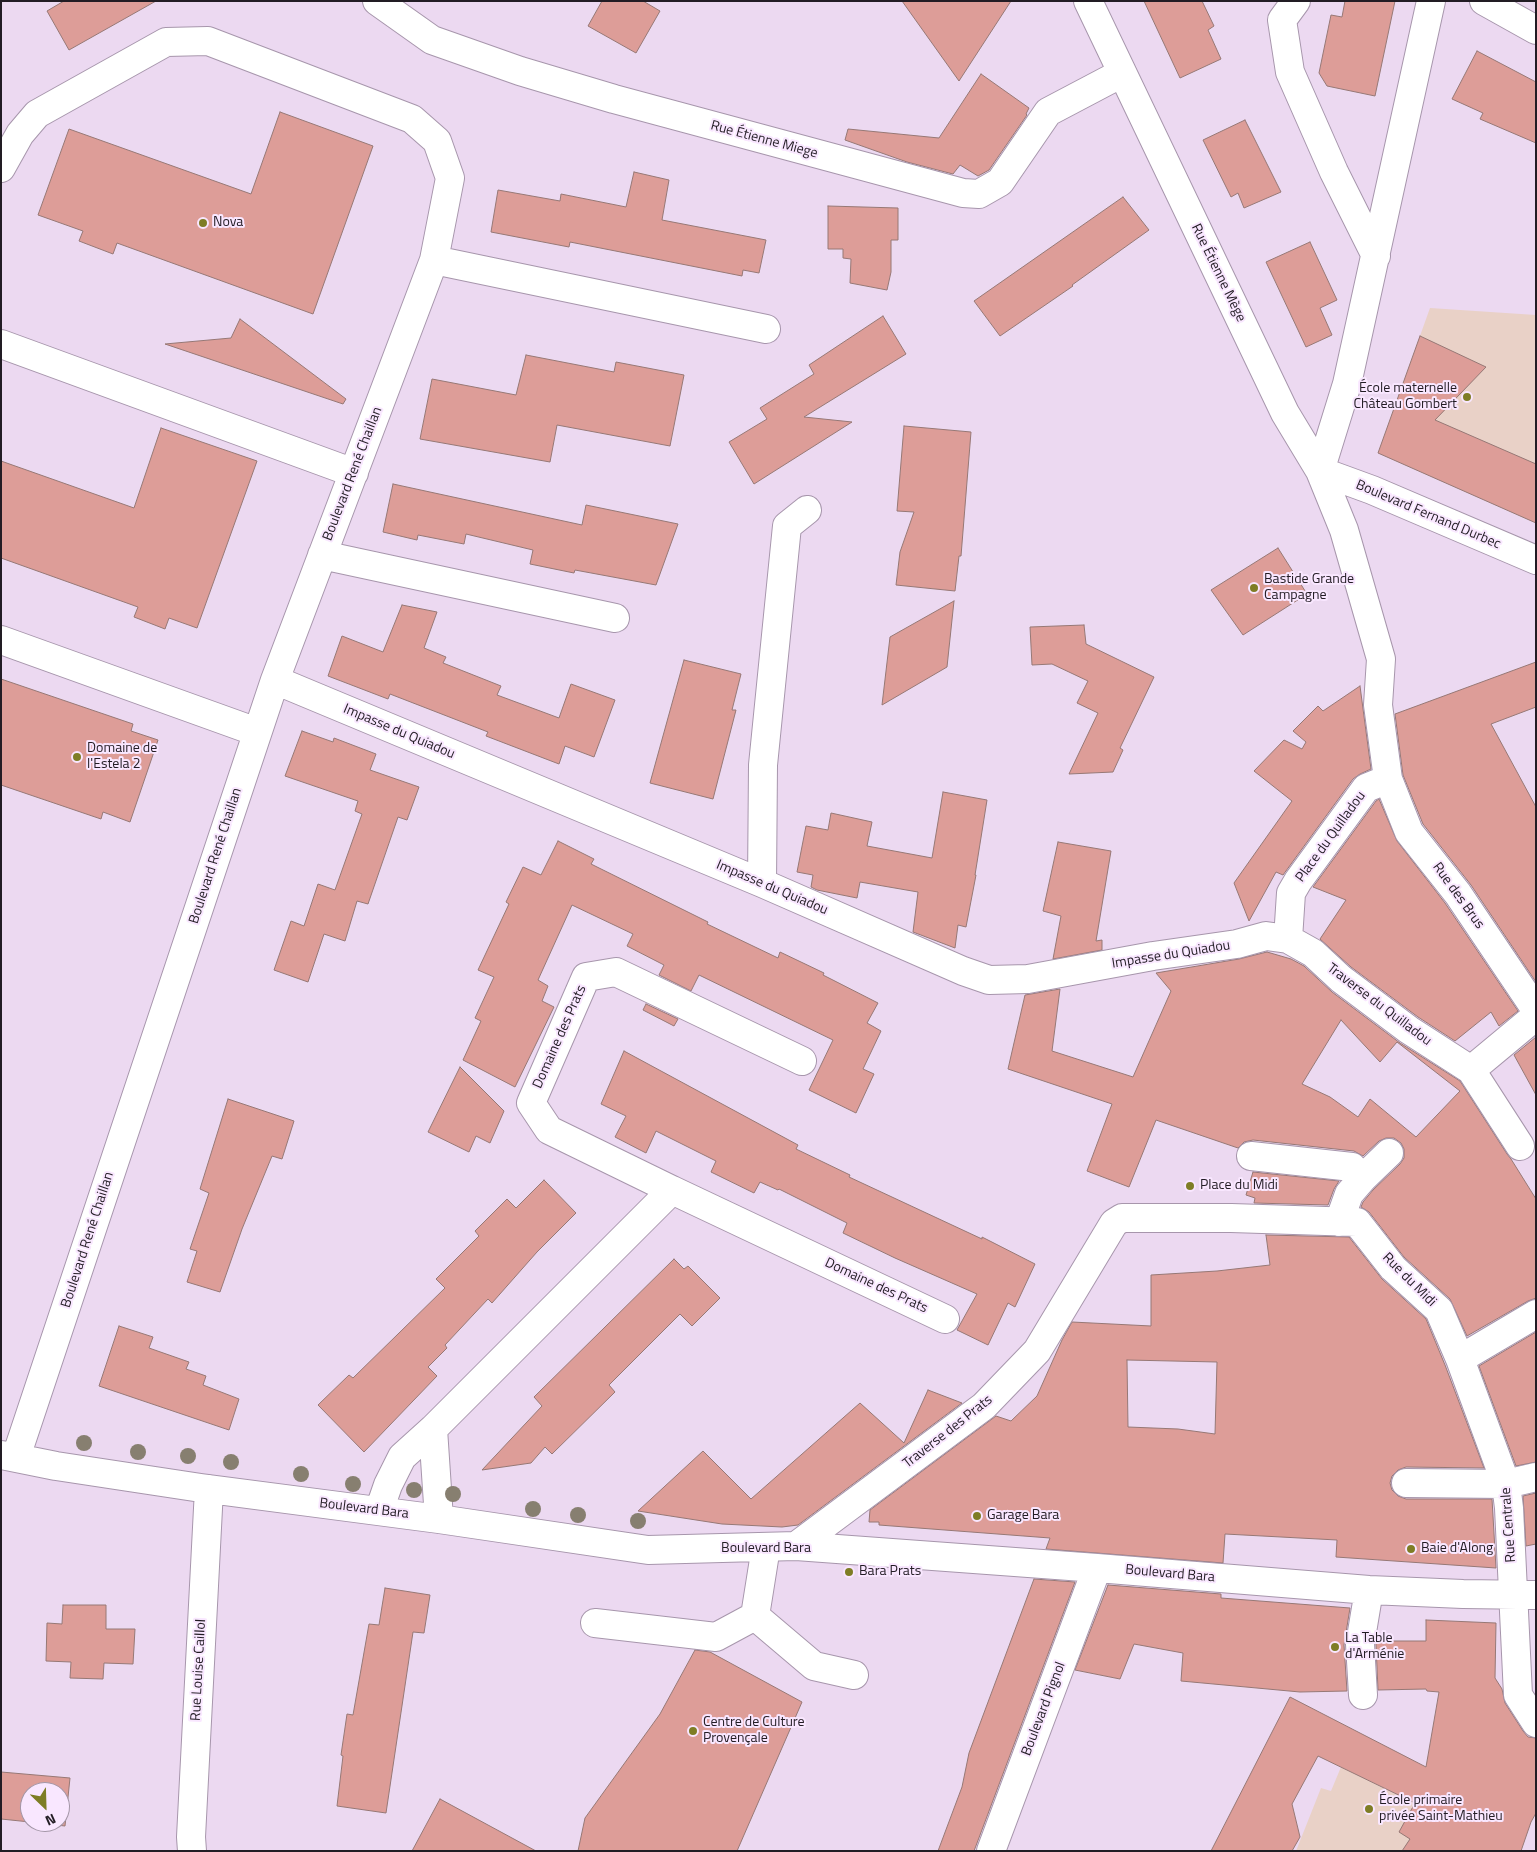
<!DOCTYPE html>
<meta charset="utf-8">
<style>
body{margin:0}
#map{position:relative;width:1537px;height:1852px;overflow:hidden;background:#ecd9f1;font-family:"Titillium Web",sans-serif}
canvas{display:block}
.frame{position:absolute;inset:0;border:2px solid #221c24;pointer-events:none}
.north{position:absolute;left:20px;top:1782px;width:50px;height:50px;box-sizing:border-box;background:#f9e7ff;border:1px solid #a396a7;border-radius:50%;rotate:156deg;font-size:14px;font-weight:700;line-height:20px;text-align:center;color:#221c24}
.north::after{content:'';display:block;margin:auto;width:18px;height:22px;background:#7e7d25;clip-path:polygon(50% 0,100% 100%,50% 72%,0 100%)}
</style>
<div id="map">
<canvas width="1537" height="1852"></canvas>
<div class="frame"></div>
<div class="north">N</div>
</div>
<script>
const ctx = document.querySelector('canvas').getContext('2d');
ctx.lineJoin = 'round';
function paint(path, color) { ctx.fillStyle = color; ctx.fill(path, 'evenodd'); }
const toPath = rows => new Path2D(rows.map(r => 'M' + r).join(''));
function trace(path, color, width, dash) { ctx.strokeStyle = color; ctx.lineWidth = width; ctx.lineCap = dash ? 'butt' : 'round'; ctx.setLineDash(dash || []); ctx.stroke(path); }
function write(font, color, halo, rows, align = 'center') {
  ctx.font = font + ' "Titillium Web",sans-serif'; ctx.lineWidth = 4; ctx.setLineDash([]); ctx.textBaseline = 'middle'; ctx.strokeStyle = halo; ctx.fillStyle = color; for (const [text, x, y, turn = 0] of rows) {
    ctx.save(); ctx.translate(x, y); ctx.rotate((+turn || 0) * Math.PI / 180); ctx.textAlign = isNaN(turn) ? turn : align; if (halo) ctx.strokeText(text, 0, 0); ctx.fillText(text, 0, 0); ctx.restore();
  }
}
paint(toPath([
 [1430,308,1536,315,1536,523,1378,453],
 [1341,1767,1438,1815,1494,1851,1296,1851,1321,1788,1331,1791]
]), '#e9d1c7');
const building = toPath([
 [64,1,156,1,69,50,47,11,64,1],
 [602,1,643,1,660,11,636,53,588,26,602,1],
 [902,1,1011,1,959,81,902,1],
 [1144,1,1202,1,1214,26,1208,30,1221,59,1180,78,1144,1],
 [1345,1,1395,1,1375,96,1327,86,1319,73,1331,15,1342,17,1345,1],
 [1477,51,1536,82,1536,143,1480,119,1483,113,1452,99,1477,51],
 [981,74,1029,108,1026,114,1027,115,989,170,978,176,960,165,953,174,907,162,845,140,848,129,939,138,981,74],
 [280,112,373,146,313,314,117,243,113,254,79,241,83,231,38,215,69,129,251,194,280,112],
 [1245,120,1281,192,1244,208,1238,193,1231,197,1203,140,1245,120],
 [634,172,669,180,662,220,766,240,759,273,743,270,742,276,570,242,569,247,491,232,498,190,560,201,561,194,626,207,634,172],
 [1123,197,1149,230,1072,285,1073,286,1000,336,974,301,1123,197],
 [828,206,898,208,898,240,891,240,891,272,887,290,850,283,851,259,843,258,843,249,828,249,828,206],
 [1310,242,1337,300,1320,308,1332,335,1306,347,1266,262,1310,242],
 [883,316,906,354,804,417,852,422,754,484,729,442,767,419,760,408,814,374,809,365,883,316],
 [240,319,346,399,343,404,165,344,231,338,240,319],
 [1420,336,1486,367,1435,420,1536,464,1536,523,1378,453,1420,336],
 [526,355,614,372,616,362,684,375,670,446,557,425,550,462,420,439,432,379,516,395,526,355],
 [904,426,971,432,961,556,959,556,955,591,896,585,900,552,914,512,897,511,904,426],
 [161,428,257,461,197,628,169,618,165,629,134,617,138,607,1,558,1,461,134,508,161,428],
 [393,484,582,525,586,505,678,524,656,585,575,570,574,573,530,564,533,550,466,534,464,544,418,535,417,540,383,532,393,484],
 [1278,548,1307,594,1243,635,1211,590,1278,548],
 [954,601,947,667,882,705,890,637,954,601],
 [402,605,437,612,424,648,446,657,443,663,501,686,497,695,559,718,571,684,615,700,594,757,565,746,559,764,486,736,488,732,390,694,388,699,328,676,342,636,383,652,402,605],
 [1084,625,1086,644,1154,677,1120,748,1123,750,1113,772,1069,774,1098,713,1077,703,1088,681,1052,664,1032,665,1030,627,1084,625],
 [684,660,741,674,732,710,736,710,713,799,650,783,684,660],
 [1536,662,1536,707,1491,724,1536,807,1536,982,1471,885,1423,824,1403,775,1395,714,1536,662],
 [1,679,133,724,131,731,158,740,130,822,103,812,101,819,1,785,1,679],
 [1360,686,1371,769,1360,774,1353,779,1283,875,1276,872,1249,921,1234,883,1292,801,1254,771,1284,740,1302,749,1306,742,1293,731,1318,706,1323,711,1360,686],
 [302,731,333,742,334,738,376,754,370,770,419,787,407,820,398,817,368,904,357,901,345,941,324,934,308,982,274,970,291,921,304,926,318,884,335,890,362,814,355,811,358,801,285,776,302,731],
 [943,792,987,800,975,875,976,875,966,927,958,925,955,948,913,932,918,892,860,882,857,898,817,890,811,887,813,875,797,872,806,826,828,830,831,813,872,822,867,846,932,858,943,792],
 [1379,799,1397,841,1445,903,1518,1011,1499,1026,1491,1012,1455,1041,1418,1017,1351,967,1320,939,1346,900,1313,887,1376,801,1379,799],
 [558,841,594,859,591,864,708,922,707,924,778,958,780,952,824,973,823,975,878,1003,867,1023,881,1031,863,1069,874,1074,856,1113,809,1090,833,1040,699,975,691,991,659,975,664,965,627,946,633,934,572,905,538,980,548,986,542,1001,554,1007,515,1087,463,1060,481,1021,475,1018,494,977,478,970,509,904,506,902,523,867,541,875,558,841],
 [1058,842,1111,851,1096,941,1102,940,1102,950,1053,959,1061,916,1043,911,1058,842],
 [1267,952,1291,959,1304,966,1332,992,1400,1043,1460,1081,1507,1154,1511,1159,1536,1199,1536,1298,1528,1301,1467,1336,1450,1299,1404,1257,1369,1212,1361,1207,1363,1202,1373,1190,1400,1164,1404,1158,1404,1149,1401,1143,1394,1138,1386,1138,1379,1141,1363,1156,1354,1151,1253,1140,1244,1142,1238,1148,1156,1120,1129,1187,1087,1171,1112,1104,1008,1069,1025,995,1060,989,1052,1051,1133,1077,1171,991,1156,973,1239,959,1267,952],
 [1341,1020,1380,1062,1397,1042,1460,1091,1416,1137,1370,1099,1358,1117,1330,1097,1302,1084,1341,1020],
 [646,1004,678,1019,674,1026,643,1010,646,1004],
 [1536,1037,1536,1095,1514,1055,1536,1037],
 [624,1051,798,1145,796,1149,850,1175,849,1177,982,1239,982,1237,1035,1264,1015,1307,1008,1303,988,1345,957,1330,977,1294,895,1258,843,1233,847,1223,779,1189,778,1190,760,1182,754,1193,711,1172,716,1161,656,1131,646,1153,615,1137,626,1116,601,1104,624,1051],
 [460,1067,504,1111,490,1143,476,1136,469,1152,428,1132,460,1067],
 [228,1099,294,1121,282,1159,272,1156,242,1229,220,1292,187,1282,197,1251,190,1249,209,1193,200,1189,228,1099],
 [1253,1172,1339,1181,1334,1189,1328,1205,1254,1203,1255,1198,1246,1195,1253,1172],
 [544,1180,576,1213,537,1252,492,1303,488,1299,445,1345,447,1348,428,1367,437,1376,364,1452,318,1405,349,1375,353,1378,445,1288,436,1279,479,1236,475,1231,507,1199,516,1208,544,1180],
 [1266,1235,1349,1237,1382,1279,1426,1319,1445,1365,1484,1468,1406,1467,1398,1470,1392,1476,1390,1483,1392,1490,1398,1496,1406,1499,1492,1499,1496,1568,1336,1557,1337,1540,1225,1534,1223,1563,1046,1549,1050,1538,879,1525,879,1522,869,1522,870,1510,996,1416,1011,1421,1037,1396,1062,1340,1072,1322,1151,1326,1151,1275,1217,1271,1270,1265,1266,1235],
 [1127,1360,1217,1362,1215,1434,1178,1429,1128,1427,1127,1360],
 [674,1259,684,1269,688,1266,720,1298,692,1326,680,1314,609,1385,615,1392,552,1454,545,1447,531,1463,482,1470,542,1406,534,1397,674,1259],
 [119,1326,153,1337,149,1348,189,1362,186,1369,206,1376,203,1385,239,1399,229,1430,99,1386,119,1326],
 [1536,1332,1536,1462,1516,1466,1479,1366,1536,1332],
 [928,1390,962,1403,798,1525,782,1527,722,1524,638,1511,703,1451,751,1499,860,1403,904,1443,928,1390],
 [1536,1493,1536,1544,1526,1546,1523,1496,1536,1493],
 [1034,1579,1075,1582,974,1851,938,1851,962,1787,969,1753,1034,1579],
 [1108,1585,1221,1594,1221,1598,1350,1608,1344,1645,1347,1691,1300,1692,1181,1681,1183,1653,1134,1644,1120,1679,1075,1670,1108,1585],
 [385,1588,430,1595,424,1633,413,1632,386,1813,337,1806,343,1756,341,1755,347,1714,353,1715,369,1624,379,1625,385,1588],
 [63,1605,106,1605,106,1629,135,1629,133,1664,104,1663,103,1679,70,1678,71,1662,46,1661,47,1623,62,1624,63,1605],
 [1426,1620,1496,1623,1495,1678,1502,1689,1505,1703,1523,1731,1528,1737,1536,1738,1536,1813,1531,1822,1521,1851,1402,1851,1410,1839,1399,1832,1415,1803,1318,1756,1292,1804,1300,1837,1292,1851,1211,1851,1290,1697,1426,1767,1439,1692,1427,1691,1426,1689,1378,1690,1376,1645,1376,1641,1426,1641,1426,1620],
 [695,1650,710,1652,802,1702,737,1851,578,1851,585,1818,660,1714,695,1650],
 [1,1772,70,1778,65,1826,30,1822,60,1822,60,1792,30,1792,30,1822,1,1819,1,1772],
 [440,1799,536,1851,412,1851,440,1799]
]);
paint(building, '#dd9d98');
trace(building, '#967875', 1);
const minor = toPath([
 [377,1,432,40,520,71,614,99,963,193,979,194,1000,182,1048,112,1122,73],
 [1088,1,1285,413,1320,471,1344,530,1381,659,1378,705,1388,779,1409,832,1458,894,1536,1010],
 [1296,1,1282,20,1290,72,1334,172,1376,256],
 [1484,1,1536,30],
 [1,168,20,134,37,114,166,42,208,41,412,119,437,141,450,178,434,260,275,680,16,1457],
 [434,260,766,329],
 [1,344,354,473],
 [1320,471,1347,384,1431,1],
 [1320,471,1372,490,1536,560],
 [322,555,615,618],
 [1,640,257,732],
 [275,680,762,883,963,971,989,980,1028,979,1153,956,1237,944,1266,936,1288,939,1313,953,1341,979,1409,1030,1471,1070],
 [762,883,763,765,787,526,807,510],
 [1288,939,1291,893,1298,881,1366,788,1388,779],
 [1520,1146,1471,1070,1536,1016],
 [1251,1156,1352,1167,1362,1179,1349,1194,1339,1222],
 [1362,1179,1389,1153],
 [672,1190,549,1130,531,1103,586,977,616,972,802,1061],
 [1536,1314,1460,1359,1506,1484,1509,1508,1518,1695,1536,1723],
 [433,1429,439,1519],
 [1,1455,56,1466,201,1488,439,1519,648,1550,796,1546,1097,1568,1369,1590,1463,1594,1536,1595],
 [1406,1483,1506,1484,1536,1477],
 [379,1511,388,1485,402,1457,433,1429,672,1190,945,1319],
 [796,1546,984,1406,1037,1351,1114,1223,1122,1218,1231,1218,1357,1222,1393,1268,1439,1310,1460,1359],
 [755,1616,814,1666,854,1675],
 [595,1623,716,1637,755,1616,766,1547],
 [1363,1695,1360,1644,1369,1590],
 [192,1851,191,1837,209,1489],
 [991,1851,1097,1568]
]);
trace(minor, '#a796ac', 30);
trace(minor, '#fff', 28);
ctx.fillStyle = '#877f70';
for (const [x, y] of [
 [84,1443],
 [138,1452],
 [188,1456],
 [231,1462],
 [301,1474],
 [353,1484],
 [414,1490],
 [453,1494],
 [533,1509],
 [578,1515],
 [638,1521]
]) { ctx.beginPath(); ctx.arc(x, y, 8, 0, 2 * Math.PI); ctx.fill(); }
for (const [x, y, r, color] of [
 [203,223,5,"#7e7d25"],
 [1467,397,5,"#7e7d25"],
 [1254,588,5,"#7e7d25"],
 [77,757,5,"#7e7d25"],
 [1190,1186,5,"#7e7d25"],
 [977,1516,5,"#7e7d25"],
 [1411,1549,5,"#7e7d25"],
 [849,1572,5,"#7e7d25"],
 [1335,1647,5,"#7e7d25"],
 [693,1731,5,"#7e7d25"],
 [1369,1809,5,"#7e7d25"]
]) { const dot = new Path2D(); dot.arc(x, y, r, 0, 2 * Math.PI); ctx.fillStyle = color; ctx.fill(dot); trace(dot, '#f9e7ff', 2); }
write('14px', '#221c24', '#f9e7ff', [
 ["Rue Étienne Miege",764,140,15],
 ["Rue Étienne Mège",1218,273,64],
 ["Boulevard René Chaillan",353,474,-69],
 ["Boulevard Fernand Durbec",1428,515,23],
 ["Impasse du Quiadou",399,732,23],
 ["Place du Quilladou",1331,837,-54],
 ["Boulevard René Chaillan",216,856,-72],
 ["Impasse du Quiadou",772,888,23],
 ["Rue des Brus",1458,896,54],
 ["Impasse du Quiadou",1171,955,-9],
 ["Traverse du Quilladou",1379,1005,37],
 ["Domaine des Prats",560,1037,-66],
 ["Boulevard René Chaillan",88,1240,-72],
 ["Rue du Midi",1409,1280,45],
 ["Domaine des Prats",876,1286,25],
 ["Traverse des Prats",948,1432,-38],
 ["Boulevard Bara",364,1509,7],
 ["Rue Centrale",1509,1525,-94],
 ["Boulevard Bara",766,1549],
 ["Boulevard Bara",1170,1574,5],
 ["Rue Louise Caillol",199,1670,-87],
 ["Boulevard Pignol",1044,1709,-69]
]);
write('14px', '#221c24', '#f9e7ff', [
 ["Nova",213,223],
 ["École maternelle",1457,389,"right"],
 ["Château Gombert",1457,405,"right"],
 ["Bastide Grande",1264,580],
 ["Campagne",1264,596],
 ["Domaine de",87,749],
 ["l'Estela 2",87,765],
 ["Place du Midi",1200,1186],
 ["Garage Bara",987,1516],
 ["Baie d'Along",1421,1549],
 ["Bara Prats",859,1572],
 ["La Table",1345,1639],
 ["d'Arménie",1345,1655],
 ["Centre de Culture",703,1723],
 ["Provençale",703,1739],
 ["École primaire",1379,1801],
 ["privée Saint-Mathieu",1379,1817]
], 'left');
</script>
